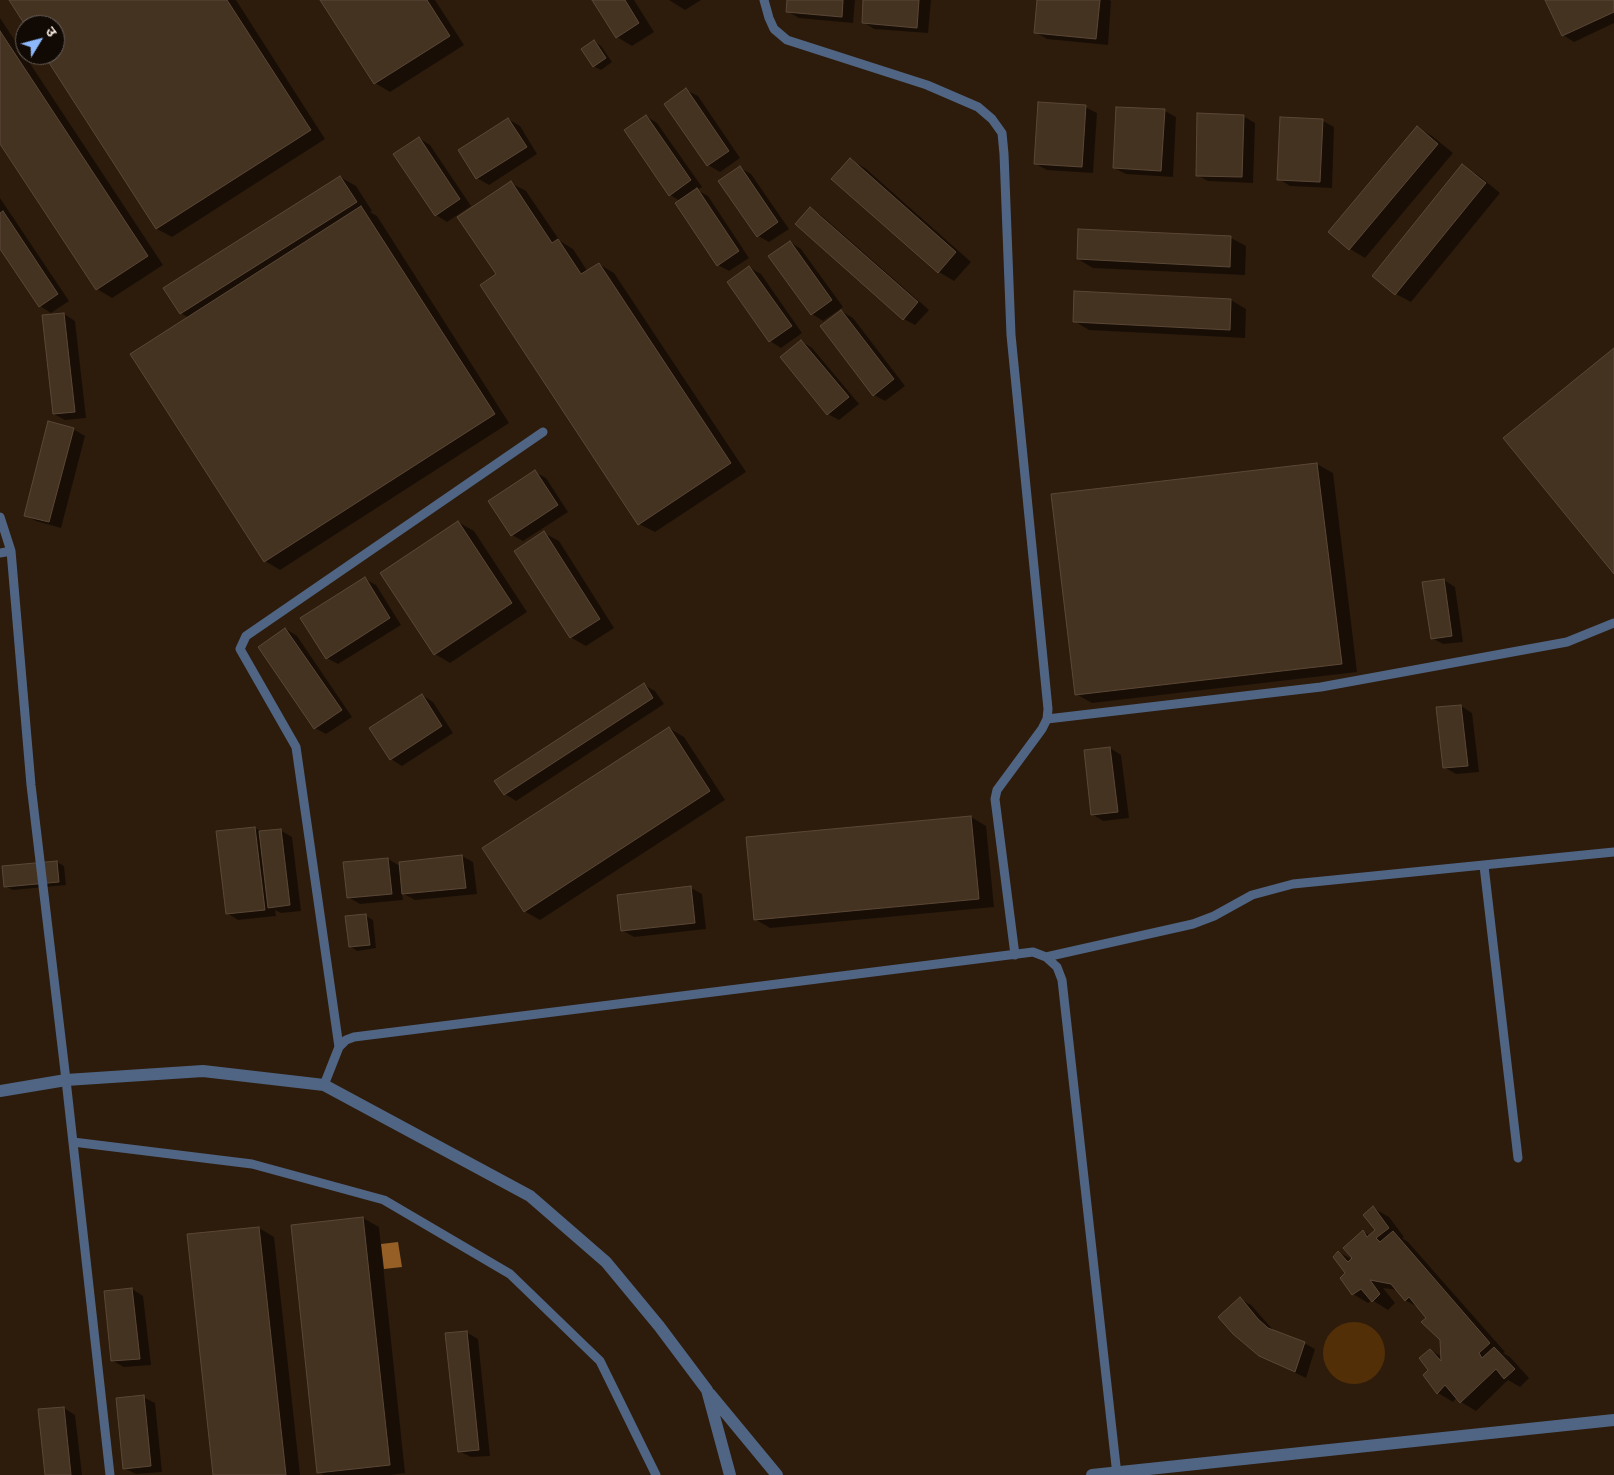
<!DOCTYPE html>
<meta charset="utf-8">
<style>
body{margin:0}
#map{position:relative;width:1614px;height:1475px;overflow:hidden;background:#2d1c0c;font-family:Manrope,"Noto Sans Devanagari",sans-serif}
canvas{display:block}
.north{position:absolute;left:15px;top:15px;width:50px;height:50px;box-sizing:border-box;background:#100904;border:1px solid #6a615a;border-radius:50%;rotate:53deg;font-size:14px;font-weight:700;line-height:20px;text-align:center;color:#f0e4da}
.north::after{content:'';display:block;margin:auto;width:18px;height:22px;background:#8db9fc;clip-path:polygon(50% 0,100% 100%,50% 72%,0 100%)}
</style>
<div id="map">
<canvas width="1614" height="1475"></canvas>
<div class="north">उ</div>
</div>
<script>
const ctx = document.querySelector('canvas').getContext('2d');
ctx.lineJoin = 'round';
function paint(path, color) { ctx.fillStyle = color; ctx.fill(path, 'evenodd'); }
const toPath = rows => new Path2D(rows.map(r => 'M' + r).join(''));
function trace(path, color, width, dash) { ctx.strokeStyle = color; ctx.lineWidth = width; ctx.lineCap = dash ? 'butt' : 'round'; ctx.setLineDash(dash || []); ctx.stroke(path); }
paint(toPath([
 '1323 1353a31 31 0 1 1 62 0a31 31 0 1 1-62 0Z'
]), '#532f07');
paint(toPath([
 [398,1242,402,1267,384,1269,381,1244]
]), '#965f26');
paint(toPath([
 [10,0,236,0,325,139,172,237,157,229,45,55,55,55,55,25,26,25],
 [322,0,435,0,464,45,390,92,375,83],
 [594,0,634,0,654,32,632,46,617,37],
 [669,0,701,0,685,10],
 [788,0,855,0,853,23,799,18,787,11],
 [865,0,931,0,928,33,874,29,863,22],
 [1038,0,1109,0,1111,1,1108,45,1047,39,1035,32],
 [1546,0,1614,0,1614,23,1574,42,1563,35],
 [0,18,163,265,112,298,97,289,0,141],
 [594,41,601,46,612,62,601,70,593,66],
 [686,90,698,96,740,158,720,172,708,165],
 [1085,107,1097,113,1093,173,1047,170,1036,164],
 [1165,111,1176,117,1173,177,1126,174,1114,168],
 [646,116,657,123,702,187,697,190,708,196,749,258,729,271,718,265,680,201,670,195],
 [1243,116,1255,123,1253,183,1208,181,1197,175],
 [1282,118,1323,121,1334,127,1332,188,1290,186,1279,179],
 [508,119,520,126,537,154,489,185,477,178,459,150],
 [1417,127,1432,136,1453,153,1365,258,1350,249,1329,232],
 [419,138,430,145,471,206,447,222,436,215],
 [850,160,865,168,971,262,954,281,939,272,833,179],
 [1463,166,1478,175,1500,193,1411,302,1396,294,1374,276],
 [740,168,751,174,789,229,769,242,758,236],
 [340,177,356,186,372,211,370,212,377,216,509,423,280,570,265,561,189,318,181,313],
 [511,183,526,191,560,241,573,249,588,272,599,264,614,273,746,472,655,532,639,524,497,275],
 [0,198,69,301,51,313,40,306,0,247],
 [810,209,821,215,929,310,915,325,904,319],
 [1079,230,1231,238,1246,246,1245,275,1093,268,1078,259],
 [790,242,801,249,843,307,823,321,812,314],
 [750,268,761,274,802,333,781,348,770,341],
 [1075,293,1231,300,1246,309,1245,338,1089,330,1074,321],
 [841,311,853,318,905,386,885,401,874,395],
 [64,314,75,321,86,418,65,420,54,414],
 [801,341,812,348,859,404,839,420,828,414],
 [73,429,85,436,61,528,36,521,25,515],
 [1317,464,1333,473,1357,672,1092,703,1076,694,1052,495],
 [535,472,546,478,568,512,523,541,512,535],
 [458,522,474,531,527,612,450,663,435,654],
 [544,533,559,541,614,628,586,646,570,637],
 [365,579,376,585,401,625,338,664,327,658],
 [1444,580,1455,587,1463,642,1443,644,1432,638],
 [286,629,297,636,352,717,326,734,315,728],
 [644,685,655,691,664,704,516,801,505,794],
 [422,695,433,702,453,733,402,766,391,759],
 [1461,706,1472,713,1479,772,1456,774,1444,767],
 [669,728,684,737,725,800,540,920,524,911],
 [1110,748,1121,755,1129,818,1103,821,1092,814],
 [971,817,986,826,994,907,770,928,755,919],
 [255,828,262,832,280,830,292,837,301,911,281,913,275,910,276,916,238,920,227,913],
 [462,856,473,862,477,894,415,900,402,893,403,900,360,904,348,897,388,859,400,866],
 [57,862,64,866,66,885,13,890,5,886],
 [691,888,702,894,706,929,634,937,622,930],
 [366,916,373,920,376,948,357,951,350,946],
 [1373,1208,1389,1217,1404,1237,1402,1238,1408,1242,1505,1352,1503,1353,1510,1357,1529,1378,1520,1387,1508,1380,1476,1411,1461,1402,1457,1397,1453,1402,1438,1393,1429,1370,1430,1350,1442,1357,1441,1339,1421,1309,1405,1300,1398,1290,1383,1288,1395,1303,1388,1310,1372,1300,1368,1303,1353,1294,1339,1252,1352,1260,1363,1231,1370,1236,1377,1230],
 [363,1218,379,1227,405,1473,390,1475,324,1475,319,1472,292,1226],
 [259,1228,274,1237,300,1475,214,1475],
 [132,1289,143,1296,151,1365,124,1367,113,1361],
 [1240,1299,1251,1305,1275,1332,1304,1343,1315,1349,1306,1378,1259,1355],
 [466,1332,478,1339,490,1456,471,1457,459,1451],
 [143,1397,155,1403,162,1472,136,1474,124,1468],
 [64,1408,75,1415,82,1475,46,1475]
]), '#0007');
const building = toPath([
 [9,0,227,0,311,130,156,229,44,55,55,55,55,25,25,25,9,0],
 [320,0,427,0,450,36,374,84,320,0],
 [592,0,625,0,639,23,616,38,592,0],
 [787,0,843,0,842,17,786,12,787,0],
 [863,0,919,0,917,28,862,23,863,0],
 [1037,0,1100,0,1096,39,1034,33,1037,0],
 [1545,0,1614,0,1614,12,1562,36,1545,0],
 [0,31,148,256,96,290,0,144,0,31],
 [594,40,606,58,593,67,581,49,594,40],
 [686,88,729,151,707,166,664,104,686,88],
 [1038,102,1086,105,1082,167,1034,164,1038,102],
 [1116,107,1165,109,1161,171,1113,168,1116,107],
 [1197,113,1244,115,1242,177,1196,176,1197,113],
 [646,115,691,180,669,196,624,130,646,115],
 [1280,117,1323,119,1320,182,1277,180,1280,117],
 [508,118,527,147,476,179,458,150,508,118],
 [1417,126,1438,144,1349,250,1328,232,1417,126],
 [419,137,460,199,435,216,393,154,419,137],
 [850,158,956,252,938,273,831,179,850,158],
 [1462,164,1486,183,1395,295,1372,276,1462,164],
 [740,166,778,222,757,237,718,181,740,166],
 [340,176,357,202,180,314,163,288,340,176],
 [511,181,552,243,558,239,581,274,599,263,731,463,638,525,480,285,496,274,457,217,511,181],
 [697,188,739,251,717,266,675,203,697,188],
 [361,206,495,414,264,562,130,354,361,206],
 [810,207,918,302,903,320,795,224,810,207],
 [3,211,58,294,39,307,0,249,0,213,3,211],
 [1078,229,1231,236,1230,267,1077,259,1078,229],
 [790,241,832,300,811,315,768,256,790,241],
 [749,266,792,326,769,342,727,282,749,266],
 [1074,291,1231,299,1230,330,1073,322,1074,291],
 [841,310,894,379,873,396,820,326,841,310],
 [64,313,75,412,53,414,42,315,64,313],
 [801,340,849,397,827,415,780,357,801,340],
 [1614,348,1614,574,1503,438,1614,348],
 [48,421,74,428,49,522,24,516,48,421],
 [1317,463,1342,664,1075,695,1051,494,1317,463],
 [535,470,558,505,511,536,488,501,535,470],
 [458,521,512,603,434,655,380,573,458,521],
 [544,531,600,619,570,638,514,551,544,531],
 [365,577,390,618,326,659,300,618,365,577],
 [1444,579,1452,636,1431,639,1422,582,1444,579],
 [285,628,342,710,314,729,258,647,285,628],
 [644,683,653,698,504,795,494,781,644,683],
 [422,694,442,726,390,760,369,728,422,694],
 [1461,705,1468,766,1443,768,1436,707,1461,705],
 [669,727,710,791,524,912,482,848,669,727],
 [1110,747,1118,812,1091,815,1084,750,1110,747],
 [971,816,979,899,754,920,746,837,971,816],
 [255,827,265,910,226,914,216,831,255,827],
 [281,829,290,905,268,908,259,831,281,829],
 [462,855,466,888,402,894,399,862,462,855],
 [388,858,392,894,347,898,343,862,388,858],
 [57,861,59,882,4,887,2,866,57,861],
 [691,886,695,923,621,931,617,895,691,886],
 [366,914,370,945,349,947,345,916,366,914],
 [1373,1206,1389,1228,1376,1238,1380,1242,1393,1231,1490,1343,1479,1353,1482,1358,1494,1347,1515,1369,1504,1379,1496,1369,1460,1403,1445,1385,1437,1394,1423,1375,1428,1370,1419,1358,1430,1349,1441,1361,1440,1340,1421,1322,1426,1318,1409,1297,1405,1301,1391,1284,1370,1280,1380,1294,1372,1302,1361,1289,1352,1295,1340,1278,1345,1273,1333,1257,1338,1251,1348,1262,1352,1258,1343,1248,1363,1230,1367,1237,1375,1230,1363,1215,1373,1206],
 [363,1217,390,1465,317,1473,291,1225,363,1217],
 [259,1227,286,1475,213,1475,187,1234,259,1227],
 [132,1288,140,1359,111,1361,104,1291,132,1288],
 [1240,1297,1258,1319,1268,1328,1305,1342,1295,1372,1259,1356,1233,1334,1218,1317,1240,1297],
 [467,1331,479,1450,458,1452,445,1333,467,1331],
 [144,1395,151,1466,123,1469,116,1398,144,1395],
 [64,1407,71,1475,45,1475,38,1409,64,1407]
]);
paint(building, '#453322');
trace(building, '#5b4736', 1);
trace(toPath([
 [764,0,769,18,774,29,787,40,927,85,978,107,992,119,1002,133,1004,154,1011,335,1048,709,1047,719,1042,729,997,790,995,799,1015,955],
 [0,517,11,551,31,785,66,1080,110,1475],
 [0,553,11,551],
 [1047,719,1321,687,1567,642,1614,623],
 [1484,866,1518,1158],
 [1046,957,1193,924,1214,916,1252,895,1293,884,1614,852],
 [339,1047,296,747,240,649,246,636,543,432],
 [324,1085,339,1047,346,1040,354,1037,1033,952,1046,957,1057,967,1062,980,1117,1475],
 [73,1142,252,1164,384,1200,510,1274,600,1361,656,1475]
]), '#506584', 9);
trace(toPath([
 [0,1091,66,1080,203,1071,324,1085,530,1196,606,1262,659,1326,707,1390,730,1475],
 [710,1394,777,1475],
 [1092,1475,1614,1420]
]), '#506584', 12);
</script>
